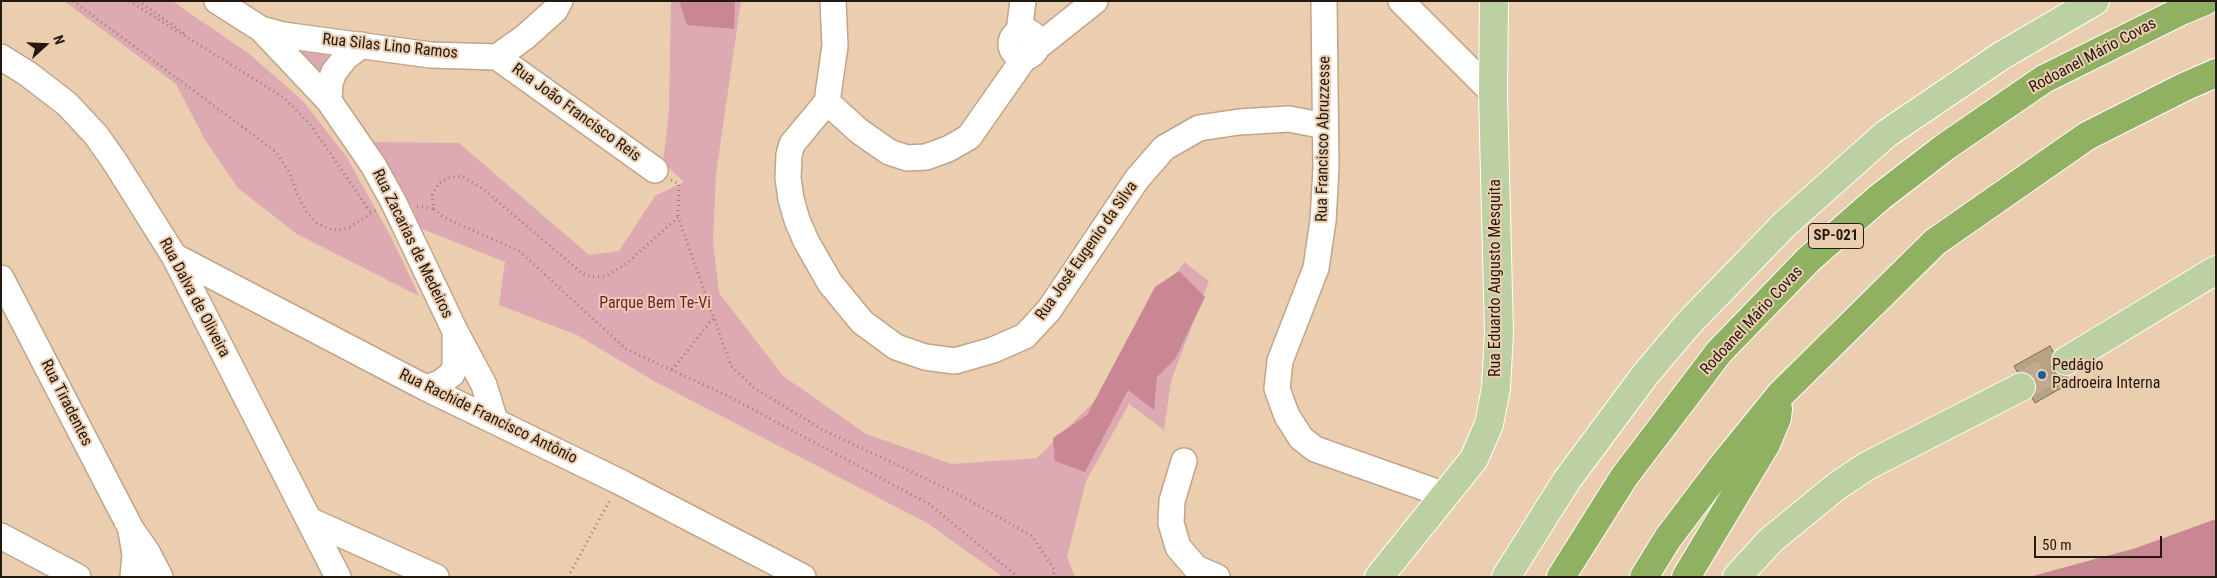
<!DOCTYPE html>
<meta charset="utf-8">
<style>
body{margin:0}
#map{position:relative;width:2217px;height:578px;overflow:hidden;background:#ebcdb0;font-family:"Roboto Condensed",sans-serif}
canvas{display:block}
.frame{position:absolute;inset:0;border:2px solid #24190e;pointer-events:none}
.north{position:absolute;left:20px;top:20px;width:50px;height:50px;-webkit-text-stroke:4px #ebcdb0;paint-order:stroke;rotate:70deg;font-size:14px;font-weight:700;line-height:20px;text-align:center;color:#24190e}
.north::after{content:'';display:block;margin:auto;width:18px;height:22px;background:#24190e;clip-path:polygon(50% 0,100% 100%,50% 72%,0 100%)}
.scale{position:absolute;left:2034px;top:536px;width:128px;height:22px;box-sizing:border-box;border:2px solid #24190e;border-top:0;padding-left:6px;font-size:15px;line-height:18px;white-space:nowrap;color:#24190e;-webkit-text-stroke:4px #ebcdb0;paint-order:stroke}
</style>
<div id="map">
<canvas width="2217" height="578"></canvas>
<div class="frame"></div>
<div class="north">N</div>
<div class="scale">50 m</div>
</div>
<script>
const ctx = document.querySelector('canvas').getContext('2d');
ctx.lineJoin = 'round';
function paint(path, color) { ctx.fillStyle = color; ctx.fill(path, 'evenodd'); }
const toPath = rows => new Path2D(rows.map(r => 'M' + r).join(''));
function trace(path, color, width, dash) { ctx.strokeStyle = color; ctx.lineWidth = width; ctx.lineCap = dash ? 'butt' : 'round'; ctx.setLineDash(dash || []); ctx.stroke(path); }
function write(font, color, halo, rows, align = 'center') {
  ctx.font = font + ' "Roboto Condensed",sans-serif'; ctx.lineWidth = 4; ctx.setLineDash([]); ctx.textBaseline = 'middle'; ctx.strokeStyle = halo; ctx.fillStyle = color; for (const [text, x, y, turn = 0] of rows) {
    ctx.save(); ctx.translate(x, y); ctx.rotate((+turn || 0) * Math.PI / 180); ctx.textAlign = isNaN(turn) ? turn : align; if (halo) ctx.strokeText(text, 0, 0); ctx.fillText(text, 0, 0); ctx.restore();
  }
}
paint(toPath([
 [64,1,172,1,248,53,303,101,346,156,391,237,419,296,297,234,238,188,205,140,176,84],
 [671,1,741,1,716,174,713,241,719,293,783,376,866,434,952,464,1037,458,1108,388,1184,262,1209,281,1171,381,1164,430,1129,404,1086,481,1067,557,1075,577,1003,577,927,523,654,381,577,335,499,305,505,262,420,228,374,142,459,143,589,255,619,251,655,196,684,182,663,163,669,112],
 [280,41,330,52,317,80]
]), '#dda9b2');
paint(toPath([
 [679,1,735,1,734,29,687,25],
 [1179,271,1205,297,1175,359,1157,377,1154,410,1128,390,1085,472,1055,461,1053,438,1087,415,1155,287],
 [2216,519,2216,577,2029,577,2136,548]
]), '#c88793');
const building = toPath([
 [2050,346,2070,383,2035,403,2014,366,2050,346]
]);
paint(building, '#b4a481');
trace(building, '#7d6f4d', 1);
trace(toPath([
 [2021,387,2066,361]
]), '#c3a990', 28, [28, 14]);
const minor = toPath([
 [217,1,261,29,297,67,329,101,373,165,393,201,455,331,484,385,495,421],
 [1324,1,1326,168,1323,221,1316,268,1280,361,1277,389,1287,416,1301,438,1315,449,1445,495],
 [1401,1,1493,93],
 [261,29,283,35,431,55,497,57,525,37,555,10,560,1],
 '1011 44a13 13 0 1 1 26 0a13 13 0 1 1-26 0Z',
 [1019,32,1023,1],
 [1036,48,1095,1],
 [1,57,28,74,67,104,96,135,115,162,174,256,338,577],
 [497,57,655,170],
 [329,101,330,83,334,72,346,57,362,45],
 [827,102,792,144,789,155,788,178,791,199,797,220,806,241,830,283,862,322,896,347,925,357,955,361,993,350,1025,336,1049,310,1137,179,1164,148,1199,128,1239,122,1289,119,1325,126],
 [827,102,859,131,889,152,907,158,926,157,948,149,969,137,1025,57],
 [827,102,835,46,833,1],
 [174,256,426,388,620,482,803,577],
 [1,278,131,529,147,552,160,577],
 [426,388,440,383,452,374,455,366,455,334],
 [1184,461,1172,501,1171,523,1178,547,1196,568,1217,577],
 [309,520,436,577],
 [131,531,135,554,133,577],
 [1,536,78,577]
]);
const major = toPath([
 [2066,361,2216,270],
 [1379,577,1474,459,1489,424,1496,388,1499,333,1493,93,1494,1],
 [1506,577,1567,480,1645,375,1689,323,1784,225,1886,134,2001,56,2095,1],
 [1737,577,1771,540,1837,486,1867,466,2021,387]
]);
const highway = toPath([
 [1561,577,1624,477,1719,352,1809,259,1880,197,1945,147,2044,79,2181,11,2205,1],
 [1644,577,1668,538,1724,464,1780,395,1935,242,2087,136,2184,87,2216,73],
 [1686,577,1766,444,1777,418,1778,408]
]);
trace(minor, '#c1a588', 28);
trace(major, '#fff', 30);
trace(highway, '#fff', 30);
trace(toPath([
 [73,1,276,152,289,172,298,196,307,213,317,223,329,229,339,230,350,227,376,210],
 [129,1,283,97,310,124,371,213],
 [138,1,187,35],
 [671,180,679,184,678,217],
 [417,206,433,209],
 [672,370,715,316],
 [568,577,611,498],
 [1018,577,929,504,726,395,626,349,519,251,443,217,434,209,432,195,439,183,451,177,461,176,469,180,483,189,583,274,592,277,606,276,626,264,678,217,731,366,754,388,823,430,954,492,1032,536,1054,569,1054,577]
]), '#98826c', 3, [1, 4]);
trace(minor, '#fff', 25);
trace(major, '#bcd0a1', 28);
trace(highway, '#90b062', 28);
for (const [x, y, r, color] of [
 [2042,375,5,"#1b5f94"]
]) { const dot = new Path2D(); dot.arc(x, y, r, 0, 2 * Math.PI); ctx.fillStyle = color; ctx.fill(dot); trace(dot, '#ebcdb0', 2); }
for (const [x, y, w] of [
 [1836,236,55]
]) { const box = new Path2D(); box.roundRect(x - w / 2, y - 12.5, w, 25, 4); ctx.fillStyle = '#ebcdb0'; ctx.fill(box); trace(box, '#24190e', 1); }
write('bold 15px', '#24190e', null, [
 ["SP-021",1836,236]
]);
write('16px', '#24190e', '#ebcdb0', [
 ["Rua Silas Lino Ramos",390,47,6],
 ["Rodoanel Mário Covas",2093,56,-28],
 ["Rua João Francisco Reis",576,113,36],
 ["Rua Francisco Abruzzesse",1324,139,-89],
 ["Rua Zacarias de Medeiros",412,244,64],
 ["Rua José Eugenio da Silva",1087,251,-55],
 ["Rua Eduardo Augusto Mesquita",1496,278,-90],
 ["Rua Dalva de Oliveira",194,298,62],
 ["Rodoanel Mário Covas",1752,321,-47],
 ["Rua Tiradentes",66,403,63],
 ["Rua Rachide Francisco Antônio",488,417,26]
]);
write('16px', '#6b1e34', '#ebcdb0', [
 ["Parque Bem Te-Vi",655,304]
]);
write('16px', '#24190e', '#ebcdb0', [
 ["Pedágio",2052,366],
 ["Padroeira Interna",2052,384]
], 'left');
</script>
